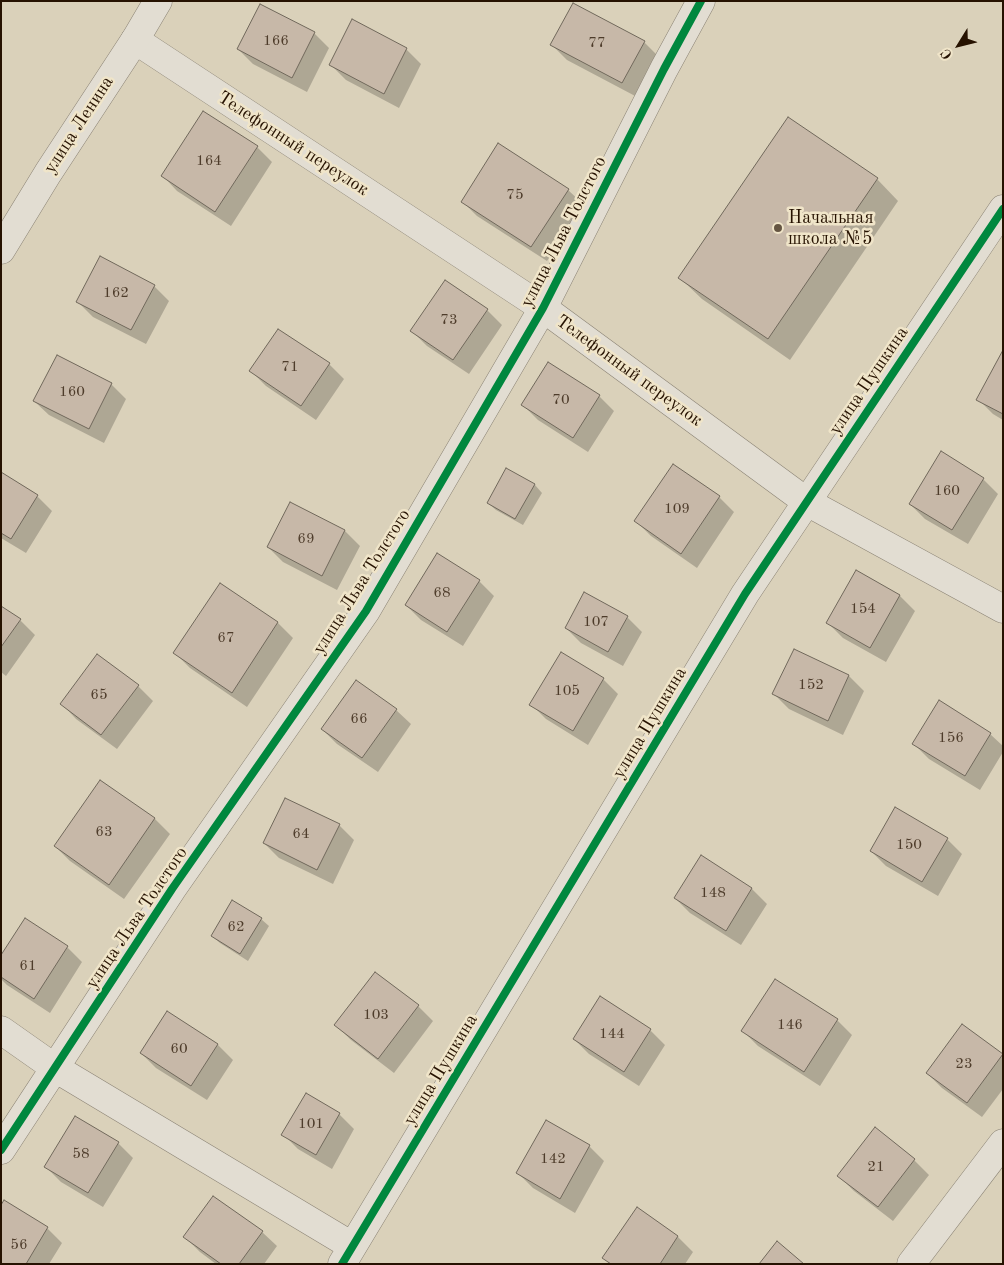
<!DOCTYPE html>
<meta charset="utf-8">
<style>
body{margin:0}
#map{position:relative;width:1004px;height:1265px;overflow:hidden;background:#dad1ba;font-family:"Old Standard TT",serif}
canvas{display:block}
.frame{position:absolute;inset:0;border:2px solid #261201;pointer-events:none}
.north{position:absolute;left:934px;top:20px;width:50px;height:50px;-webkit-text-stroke:4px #f0e5c9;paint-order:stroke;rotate:234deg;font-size:14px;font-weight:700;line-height:20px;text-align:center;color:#261201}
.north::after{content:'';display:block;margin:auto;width:18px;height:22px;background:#261201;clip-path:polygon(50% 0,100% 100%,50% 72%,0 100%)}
</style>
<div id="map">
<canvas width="1004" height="1265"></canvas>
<div class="frame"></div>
<div class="north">С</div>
</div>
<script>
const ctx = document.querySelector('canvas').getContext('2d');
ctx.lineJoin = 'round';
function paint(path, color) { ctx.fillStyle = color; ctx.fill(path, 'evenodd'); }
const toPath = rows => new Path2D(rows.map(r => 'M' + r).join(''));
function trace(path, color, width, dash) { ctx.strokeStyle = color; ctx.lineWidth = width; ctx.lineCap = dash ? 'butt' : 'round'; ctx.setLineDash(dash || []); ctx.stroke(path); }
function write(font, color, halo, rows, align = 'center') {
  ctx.font = font + ' "Old Standard TT",serif'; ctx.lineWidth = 5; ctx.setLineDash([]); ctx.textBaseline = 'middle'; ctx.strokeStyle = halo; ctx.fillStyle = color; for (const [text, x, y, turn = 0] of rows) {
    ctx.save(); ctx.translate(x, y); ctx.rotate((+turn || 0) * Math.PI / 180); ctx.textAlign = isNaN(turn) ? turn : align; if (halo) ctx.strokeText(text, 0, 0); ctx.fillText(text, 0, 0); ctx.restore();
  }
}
paint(toPath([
 [314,33,329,48,307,92,253,64,238,49],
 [644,42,659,57,637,97,567,60,552,45],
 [406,49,421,64,399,108,346,80,331,65],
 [257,147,272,162,231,226,177,191,163,176],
 [877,179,898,201,790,360,702,299,680,278],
 [568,190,583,204,547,261,477,216,462,201],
 [154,286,169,301,146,344,93,317,78,302],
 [487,310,502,325,469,374,427,346,412,331],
 [1003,352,1003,420,993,414,978,399],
 [329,364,344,379,316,420,266,386,251,371],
 [111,384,126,399,104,443,49,415,34,401],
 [599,396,614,411,588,452,538,420,523,405],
 [941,453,983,479,998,494,968,544,925,519,910,504],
 [673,466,719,497,734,512,697,568,651,536,636,521],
 [507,470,535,485,542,493,523,525,496,510,488,503],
 [1,474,37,496,52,511,26,553,1,538],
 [291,503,345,531,360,546,337,590,283,562,268,547],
 [857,572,900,596,915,611,886,662,843,638,828,623],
 [479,581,494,596,463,646,421,620,406,605],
 [220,585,278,623,293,638,247,707,190,668,175,653],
 [1,607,20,620,35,635,6,676,1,672],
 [627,617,642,632,623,666,581,643,566,628],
 [795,650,849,676,864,691,843,735,789,709,774,694],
 [98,656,138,686,153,701,117,749,76,719,62,704],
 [603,679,618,694,588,745,546,719,531,704],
 [396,710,411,724,378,772,337,744,322,729],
 [990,734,1003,746,1003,752,980,790,929,759,914,744],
 [101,781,155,819,170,834,124,899,70,861,55,846],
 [896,809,947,839,962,854,938,896,886,866,871,851],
 [339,825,354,840,333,884,279,858,264,843],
 [701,857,752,889,767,904,741,945,690,913,675,898],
 [261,919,269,926,248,961,220,943,212,936],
 [25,920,67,947,82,962,50,1013,7,985,1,979,1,957],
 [375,973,418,1006,433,1021,394,1073,351,1040,336,1025],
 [167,1013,218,1045,233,1060,207,1100,156,1068,141,1053],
 [837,1020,852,1035,820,1086,758,1046,743,1031],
 [962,1026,1003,1056,1003,1089,982,1117,942,1088,927,1073],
 [650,1030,665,1045,639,1086,589,1054,574,1039],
 [339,1114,354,1129,332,1169,298,1149,283,1134],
 [546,1122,589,1146,604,1161,575,1213,533,1188,518,1173],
 [118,1143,133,1158,103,1207,61,1182,46,1167],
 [914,1160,929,1175,893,1221,854,1191,839,1176],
 [637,1209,678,1237,693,1252,685,1264,610,1264,604,1258],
 [47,1228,62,1243,49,1264,1,1264],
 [262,1232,277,1246,264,1264,216,1264,200,1252,185,1237]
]), '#0003');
const building = toPath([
 [573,3,645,41,622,83,550,45,573,3],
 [260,4,315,32,292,78,237,49,260,4],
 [352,19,407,48,384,94,329,65,352,19],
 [203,111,258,146,215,212,161,176,203,111],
 [788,117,878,178,768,339,678,278,788,117],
 [498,143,569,189,531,247,461,202,498,143],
 [100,256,155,285,131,330,76,302,100,256],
 [445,280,488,309,453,360,410,331,445,280],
 [278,329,330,363,301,406,249,371,278,329],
 [1003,350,1003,414,976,400,1003,350],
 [57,355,112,383,89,429,33,401,57,355],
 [548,362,600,395,573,438,521,405,548,362],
 [941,451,984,478,952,530,909,504,941,451],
 [673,464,720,496,681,554,634,521,673,464],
 [506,468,535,484,515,519,487,503,506,468],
 [1,472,38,495,11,539,1,533,1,472],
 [290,502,345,530,322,576,267,547,290,502],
 [437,553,480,580,447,632,405,605,437,553],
 [856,570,900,595,870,648,826,623,856,570],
 [220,583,278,622,232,693,173,653,220,583],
 [584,592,628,616,608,652,565,628,584,592],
 [1,606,21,619,1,647,1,606],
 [794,649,849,675,828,721,772,694,794,649],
 [561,652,604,678,573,731,529,705,561,652],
 [97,654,139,685,101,735,60,704,97,654],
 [356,680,397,709,362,758,321,729,356,680],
 [939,700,991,733,965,776,912,744,939,700],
 [100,780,155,818,109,885,54,846,100,780],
 [285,798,340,824,317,870,263,843,285,798],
 [895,807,948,838,922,882,870,851,895,807],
 [701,855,752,888,726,931,674,898,701,855],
 [232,900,262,918,240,954,211,936,232,900],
 [25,918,68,946,34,999,1,977,1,955,25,918],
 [375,972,419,1005,378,1059,334,1025,375,972],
 [775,979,838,1019,804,1072,741,1031,775,979],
 [600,996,651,1029,624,1072,573,1039,600,996],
 [167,1011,218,1044,191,1086,140,1053,167,1011],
 [962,1024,1003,1054,967,1103,926,1073,962,1024],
 [306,1093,340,1113,316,1155,281,1135,306,1093],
 [75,1116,119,1142,88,1193,44,1167,75,1116],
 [546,1120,590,1145,560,1199,516,1173,546,1120],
 [875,1127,915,1159,878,1207,837,1176,875,1127],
 [213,1196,263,1231,239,1264,221,1264,183,1237,213,1196],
 [4,1200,48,1227,26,1264,1,1264,1,1205,4,1200],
 [637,1207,678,1236,660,1264,611,1264,602,1258,637,1207],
 [777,1241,804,1264,759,1264,777,1241]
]);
paint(building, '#c7b8a8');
trace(building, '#70685b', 1);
const minor = toPath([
 [135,40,543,308,807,502,1003,609],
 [1,1030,55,1068,352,1246],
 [1,1150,172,889,366,611,543,308,664,69,701,1],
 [342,1264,745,594,1003,209],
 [911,1264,1003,1143]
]);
const tertiary = toPath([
 [1,250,48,173,135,40,158,1]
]);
trace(minor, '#8a8274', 29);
trace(tertiary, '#8a8274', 29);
trace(minor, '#e2ddd2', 28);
trace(tertiary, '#e2ddd2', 28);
trace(toPath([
 [1,1150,172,889,366,611,543,308,664,69,701,1],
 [342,1264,745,594,1003,209]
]), '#00873e', 8);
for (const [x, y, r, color] of [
 [778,228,5,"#655542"]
]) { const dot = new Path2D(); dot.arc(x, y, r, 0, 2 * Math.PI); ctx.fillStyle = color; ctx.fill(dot); trace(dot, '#f0e5c9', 2); }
write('15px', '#4e3c2b', null, [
 ["166",276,41],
 ["77",597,43],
 ["164",209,161],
 ["75",515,195],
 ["162",116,293],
 ["73",449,320],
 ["71",290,367],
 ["160",72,392],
 ["70",561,400],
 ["160",947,491],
 ["109",677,509],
 ["69",306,539],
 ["68",442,593],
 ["154",863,609],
 ["107",596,622],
 ["67",226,638],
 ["152",811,685],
 ["105",567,691],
 ["65",99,695],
 ["66",359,719],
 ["156",951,738],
 ["63",104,832],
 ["64",301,834],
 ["150",909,845],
 ["148",713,893],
 ["62",236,927],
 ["61",28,966],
 ["103",376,1015],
 ["146",790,1025],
 ["144",612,1034],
 ["60",179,1049],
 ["23",964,1064],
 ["101",311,1124],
 ["58",81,1154],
 ["142",553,1159],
 ["21",876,1167],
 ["56",19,1245]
]);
write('18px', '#261201', '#f0e5c9', [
 ["улица Ленина",79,125,-57],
 ["Телефонный переулок",293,144,33],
 ["улица Льва Толстого",564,232,-63],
 ["Телефонный переулок",629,371,36],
 ["улица Пушкина",869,381,-56],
 ["улица Льва Толстого",362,582,-58],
 ["улица Пушкина",650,723,-59],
 ["улица Льва Толстого",137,918,-56],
 ["улица Пушкина",441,1070,-59]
]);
write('18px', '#261201', '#f0e5c9', [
 ["Начальная",788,218],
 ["школа №5",788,239]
], 'left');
</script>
